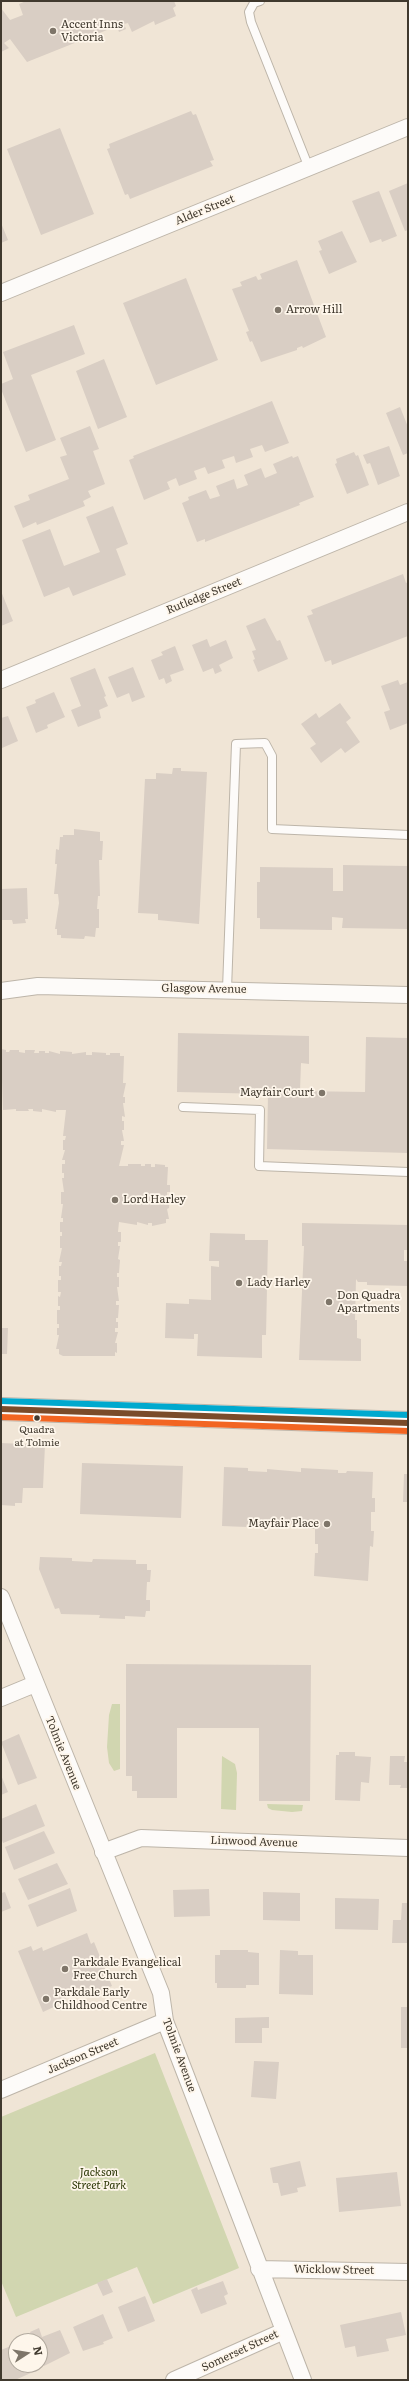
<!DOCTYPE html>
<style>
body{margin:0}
#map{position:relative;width:409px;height:2381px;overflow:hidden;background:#f0e5d6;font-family:Literata,serif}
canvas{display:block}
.frame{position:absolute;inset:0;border:2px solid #40392e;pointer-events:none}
.north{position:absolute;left:8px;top:2333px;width:40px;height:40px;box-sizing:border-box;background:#fef6eb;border:1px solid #b2aa9f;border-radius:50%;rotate:78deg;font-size:11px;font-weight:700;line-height:16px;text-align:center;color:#40392e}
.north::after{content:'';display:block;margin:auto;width:14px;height:18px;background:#7e7569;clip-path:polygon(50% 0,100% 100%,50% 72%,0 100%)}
</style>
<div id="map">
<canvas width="409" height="2381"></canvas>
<div class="frame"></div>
<div class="north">N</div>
</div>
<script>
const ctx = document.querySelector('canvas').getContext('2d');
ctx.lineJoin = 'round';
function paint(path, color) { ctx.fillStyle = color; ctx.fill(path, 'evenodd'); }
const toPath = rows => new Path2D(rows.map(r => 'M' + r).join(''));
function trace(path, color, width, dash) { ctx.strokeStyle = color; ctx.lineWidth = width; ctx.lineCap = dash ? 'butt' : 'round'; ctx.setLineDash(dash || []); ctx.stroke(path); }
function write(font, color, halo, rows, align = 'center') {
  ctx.font = font + ' Literata,serif'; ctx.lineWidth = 3.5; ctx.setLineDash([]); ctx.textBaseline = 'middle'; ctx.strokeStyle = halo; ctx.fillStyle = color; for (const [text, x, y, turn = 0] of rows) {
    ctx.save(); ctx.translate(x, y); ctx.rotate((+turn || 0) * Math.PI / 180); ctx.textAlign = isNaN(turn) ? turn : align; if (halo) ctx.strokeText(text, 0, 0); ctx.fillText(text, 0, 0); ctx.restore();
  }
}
paint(toPath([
 [112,1704,120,1704,120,1769,114,1771,109,1763,107,1747,109,1715],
 [222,1756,235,1764,237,1773,236,1810,221,1809],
 [267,1804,303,1805,302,1811,292,1812,272,1810,268,1808],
 [155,2053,239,2268,153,2304,137,2267,16,2317,1,2281,1,2117]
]), '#d1d6b0');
paint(toPath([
 [26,1,174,1,176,6,173,8,176,16,155,25,154,21,132,32,128,23,124,24,126,29,119,32,117,26,27,62,10,39,4,43,9,48,1,52,1,8,10,20,23,15,19,4],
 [191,111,193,115,196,114,214,160,210,161,213,166,130,199,128,194,125,195,107,149,110,148,109,144],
 [60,128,94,214,41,235,7,149],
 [408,183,408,230,405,231,389,191],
 [379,191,397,236,382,242,381,239,370,243,352,201],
 [1,223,8,240,1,243],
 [342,231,357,262,329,274,319,251,322,250,318,241],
 [297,260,326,337,303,348,302,346,297,348,297,350,261,362,252,341,250,342,246,332,249,331,232,289,242,286,240,282,256,276,258,280,262,279,260,274],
 [186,278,218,360,156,385,123,303],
 [74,325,85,354,31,375,56,440,26,452,1,389,1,384,13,379,3,352],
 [104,359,127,417,98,429,76,371],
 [272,401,289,443,265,452,262,445,250,449,253,457,236,463,234,456,222,460,225,468,208,474,205,467,194,471,197,479,179,486,176,478,167,482,170,489,144,500,129,460,134,458,133,456],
 [400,407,408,427,408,453,403,455,386,413],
 [90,426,99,449,93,451,105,484,88,491,91,497,83,501,85,506,37,525,36,522,23,528,14,506,30,500,28,495,69,479,60,457,67,455,60,438],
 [389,446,400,476,378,485,370,463,367,464,363,455],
 [354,452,356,456,358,455,369,485,347,494,335,464,337,463,336,459],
 [292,456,293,458,298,456,314,497,299,503,300,505,205,542,205,539,197,542,182,503,189,500,188,497,206,490,210,499,220,496,216,486,234,479,237,489,248,485,244,475,261,468,265,478,277,473,273,464],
 [113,506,128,544,116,549,126,575,73,596,69,587,44,597,22,540,50,529,64,566,100,552,86,517],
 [403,574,406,583,408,582,408,636,332,665,331,660,325,662,307,616,313,614,311,610],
 [1,591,13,621,1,626],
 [265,618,277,641,280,640,288,659,258,672,253,660,255,659,252,651,256,650,246,626],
 [207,639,210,647,226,640,233,658,219,665,222,671,215,674,213,668,203,672,192,645],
 [175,646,184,670,170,675,172,681,166,684,164,678,159,680,151,660,163,655,161,652],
 [133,667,145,697,132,702,129,693,117,698,108,677],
 [95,668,106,696,104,697,108,706,99,710,101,718,78,727,71,710,81,706,70,678],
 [398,680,400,685,408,682,408,723,390,730,384,712,390,710,381,686],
 [54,692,65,717,47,725,48,728,36,733,26,707,36,703,35,700],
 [340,703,351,718,346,722,360,742,345,753,341,748,321,763,310,748,316,744,301,724,316,713,319,718],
 [8,716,18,741,2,748,1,718],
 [173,768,181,768,181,771,207,772,199,924,158,920,158,914,138,913,145,779,156,779,156,773,172,774],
 [74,829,100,832,100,841,103,841,102,860,99,860,100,896,98,896,97,909,99,909,99,928,96,928,95,937,85,936,84,939,61,938,61,935,57,935,57,929,55,929,59,903,58,894,54,894,57,864,55,864,56,849,59,850,60,837,63,837,63,835,74,835],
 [343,865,408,866,408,929,342,928,343,918,332,917,332,930,260,929,260,918,257,918,257,882,260,882,260,867,333,868,333,891,343,891],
 [27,888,28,919,25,919,26,923,13,924,12,920,2,920,1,889],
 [178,1033,309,1036,309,1064,301,1063,300,1091,365,1092,366,1037,408,1038,408,1153,267,1149,268,1094,177,1092],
 [1,1049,6,1050,6,1052,9,1052,10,1050,19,1050,19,1052,25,1053,25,1050,35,1050,34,1053,39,1053,39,1051,45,1051,45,1053,49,1053,49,1051,60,1054,60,1051,72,1052,72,1054,86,1052,86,1055,92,1055,92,1052,106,1053,106,1055,110,1055,110,1053,120,1053,120,1056,124,1056,123,1083,126,1083,123,1097,125,1097,125,1103,123,1103,125,1117,122,1116,122,1121,124,1121,124,1130,122,1130,124,1141,121,1141,121,1145,124,1145,119,1166,128,1166,128,1164,141,1164,141,1166,145,1166,145,1164,151,1164,151,1167,155,1167,155,1164,165,1165,165,1167,168,1167,167,1185,170,1185,170,1192,167,1192,167,1196,170,1196,169,1208,167,1209,169,1219,166,1219,166,1223,152,1226,152,1223,148,1223,148,1225,137,1222,137,1225,119,1222,118,1232,121,1232,121,1242,118,1242,118,1246,120,1246,118,1259,120,1260,119,1273,117,1273,117,1277,119,1277,119,1287,117,1287,119,1301,116,1301,116,1305,119,1305,118,1318,116,1318,116,1322,118,1322,118,1328,115,1328,115,1332,118,1332,115,1343,117,1343,117,1353,115,1352,115,1356,63,1356,59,1354,59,1349,56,1349,59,1335,57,1335,57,1328,59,1328,59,1324,57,1324,57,1310,60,1310,60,1306,58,1306,58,1296,60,1297,61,1292,58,1292,58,1280,61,1280,61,1276,59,1276,59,1266,61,1266,62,1262,59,1262,62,1248,60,1248,60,1236,62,1236,62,1232,60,1232,60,1222,63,1222,63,1218,61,1218,63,1204,61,1204,61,1192,64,1192,62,1178,64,1178,64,1173,62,1173,62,1164,65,1164,65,1160,62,1160,65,1150,63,1150,63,1140,65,1140,66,1136,63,1136,66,1110,56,1110,56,1112,42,1109,42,1112,33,1111,33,1109,28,1109,29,1111,16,1111,16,1109,3,1110],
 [302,1223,408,1225,408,1250,404,1250,404,1261,408,1261,408,1286,367,1285,367,1282,358,1282,356,1279,355,1320,357,1320,357,1338,361,1339,361,1361,299,1360,304,1246,302,1246],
 [210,1233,245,1234,245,1240,268,1240,266,1335,262,1335,262,1358,197,1356,198,1334,194,1334,194,1339,165,1338,166,1303,189,1304,189,1299,211,1300,211,1266,219,1267,219,1261,209,1261],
 [1,1328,8,1328,7,1354,1,1354],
 [1,1443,45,1445,43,1488,23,1488,22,1503,15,1503,15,1506,1,1505],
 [82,1463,183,1466,181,1518,80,1514],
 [224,1467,248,1468,248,1471,267,1472,267,1469,301,1472,301,1468,338,1470,338,1473,346,1473,347,1471,373,1472,372,1498,375,1498,375,1512,371,1512,371,1531,374,1531,373,1547,370,1546,368,1581,314,1576,315,1553,318,1553,318,1544,315,1544,315,1529,299,1528,299,1524,280,1524,280,1527,262,1526,262,1523,256,1523,256,1524,247,1524,246,1527,222,1526],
 [404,1474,408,1474,408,1502,403,1502],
 [40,1557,72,1558,72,1561,92,1562,93,1559,136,1560,136,1564,147,1564,147,1570,151,1570,150,1582,147,1582,146,1600,150,1600,150,1611,146,1611,145,1617,125,1616,125,1619,99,1618,100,1615,61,1614,59,1608,55,1609,39,1569],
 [126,1664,311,1665,310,1801,259,1801,259,1728,177,1728,177,1798,137,1798,137,1791,132,1791,132,1776,126,1776],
 [19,1734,37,1778,18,1785,1,1742],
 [339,1752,355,1752,355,1756,371,1757,369,1783,361,1782,360,1801,335,1800,336,1755,339,1755],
 [390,1756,405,1756,404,1762,408,1762,408,1788,400,1788,401,1785,389,1785],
 [1,1775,8,1792,1,1795],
 [36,1804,45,1826,3,1843,1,1838,1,1819],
 [44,1831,55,1853,14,1870,5,1847],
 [57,1863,68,1884,28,1900,18,1879],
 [70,1888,77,1911,37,1927,28,1905],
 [209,1889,210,1916,174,1917,173,1890],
 [5,1892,11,1908,1,1912,1,1893],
 [263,1892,300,1893,300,1921,263,1920],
 [335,1898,379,1899,378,1930,335,1929],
 [402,1903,408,1903,408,1943,392,1943,393,1920,401,1920],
 [87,1933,91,1944,94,1942,112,1986,84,1997,82,1992,54,2003,56,2006,43,2012,18,1951,31,1946,33,1951,42,1947,43,1951],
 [220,1950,248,1950,248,1952,259,1953,259,1985,246,1985,246,1988,217,1988,217,1983,215,1983,215,1955,220,1955],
 [280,1950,298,1951,298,1955,313,1955,313,1995,279,1994],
 [401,2007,408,2007,408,2048,401,2048],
 [269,2017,269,2028,262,2028,262,2043,235,2043,235,2018],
 [254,2061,279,2062,276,2099,251,2097],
 [300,2161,306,2186,297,2188,298,2192,281,2196,278,2183,273,2183,270,2168],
 [397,2172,401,2206,339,2212,336,2178],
 [107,2279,113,2292,103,2296,97,2283],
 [223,2281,228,2294,224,2296,227,2304,201,2314,191,2290,197,2287,198,2290],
 [145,2296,155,2321,128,2332,118,2307],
 [401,2312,406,2335,386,2339,389,2351,357,2357,355,2346,345,2348,340,2325],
 [103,2314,113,2338,103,2342,104,2344,83,2351,73,2327],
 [39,2328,42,2337,60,2330,70,2353,44,2366,40,2355,40,2341,34,2341,30,2332],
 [16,2344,16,2365,30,2365,33,2372,15,2380,1,2380,1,2350]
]), '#d9cec4');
const service = toPath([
 [260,1,254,3,249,12,251,22,309,168],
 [227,989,236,744,265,743,272,756,272,829,408,835],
 [183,1107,260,1110,259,1166,408,1172]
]);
const minor = toPath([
 [1,293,408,127],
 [1,680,408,512],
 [1,991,38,986,408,995],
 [1,1597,161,1993,165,2021,303,2380],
 [1,1698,35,1684],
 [103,1852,141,1838,408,1848],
 [1,2090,165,2021],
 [259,2269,408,2272],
 [174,2380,284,2331]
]);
const secondary = toPath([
 [1,1409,408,1423]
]);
trace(service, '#bdb5a9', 10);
trace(minor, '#bdb5a9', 18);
trace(secondary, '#bdb5a9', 24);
trace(service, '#fdfbf9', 8);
trace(minor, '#fdfbf9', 16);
trace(secondary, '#fdfbf9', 22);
trace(toPath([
 [1,1409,408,1423]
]), '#7a4b2a', 6);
trace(toPath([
 [1,1417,408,1431]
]), '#f26522', 6);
trace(toPath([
 [1,1401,408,1415]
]), '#00a9ce', 6);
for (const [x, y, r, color] of [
 [53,31,4,"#7e7569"],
 [278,310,4,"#7e7569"],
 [322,1093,4,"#7e7569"],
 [115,1200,4,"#7e7569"],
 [239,1283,4,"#7e7569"],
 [329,1302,4,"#7e7569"],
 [37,1418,3.5,"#40392e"],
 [327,1524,4,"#7e7569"],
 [65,1969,4,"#7e7569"],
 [46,1999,4,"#7e7569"]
]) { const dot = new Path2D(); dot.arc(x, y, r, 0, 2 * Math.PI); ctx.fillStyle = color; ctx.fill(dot); trace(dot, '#fef6eb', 1.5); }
write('10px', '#40392e', '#fef6eb', [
 ["Quadra",37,1430],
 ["at Tolmie",37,1443]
]);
write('11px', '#40392e', '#fef6eb', [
 ["Accent Inns",61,25],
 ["Victoria",61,38],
 ["Arrow Hill",286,310],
 ["Mayfair Court",314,1093,"right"],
 ["Lord Harley",123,1200],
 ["Lady Harley",247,1283],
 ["Don Quadra",337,1296],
 ["Apartments",337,1309],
 ["Mayfair Place",319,1524,"right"],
 ["Parkdale Evangelical",73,1963],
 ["Free Church",73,1976],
 ["Parkdale Early",54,1993],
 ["Childhood Centre",54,2006]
], 'left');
write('11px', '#40392e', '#fef6eb', [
 ["Alder Street",205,210,-22],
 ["Rutledge Street",204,596,-22],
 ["Glasgow Avenue",204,989,1],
 ["Tolmie Avenue",63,1753,68],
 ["Linwood Avenue",254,1842,2],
 ["Tolmie Avenue",179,2055,70],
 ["Jackson Street",83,2056,-23],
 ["Wicklow Street",334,2270,1],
 ["Somerset Street",240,2351,-25]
]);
write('italic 11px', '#273300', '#fef6eb', [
 ["Jackson",99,2173],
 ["Street Park",99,2186]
]);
</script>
